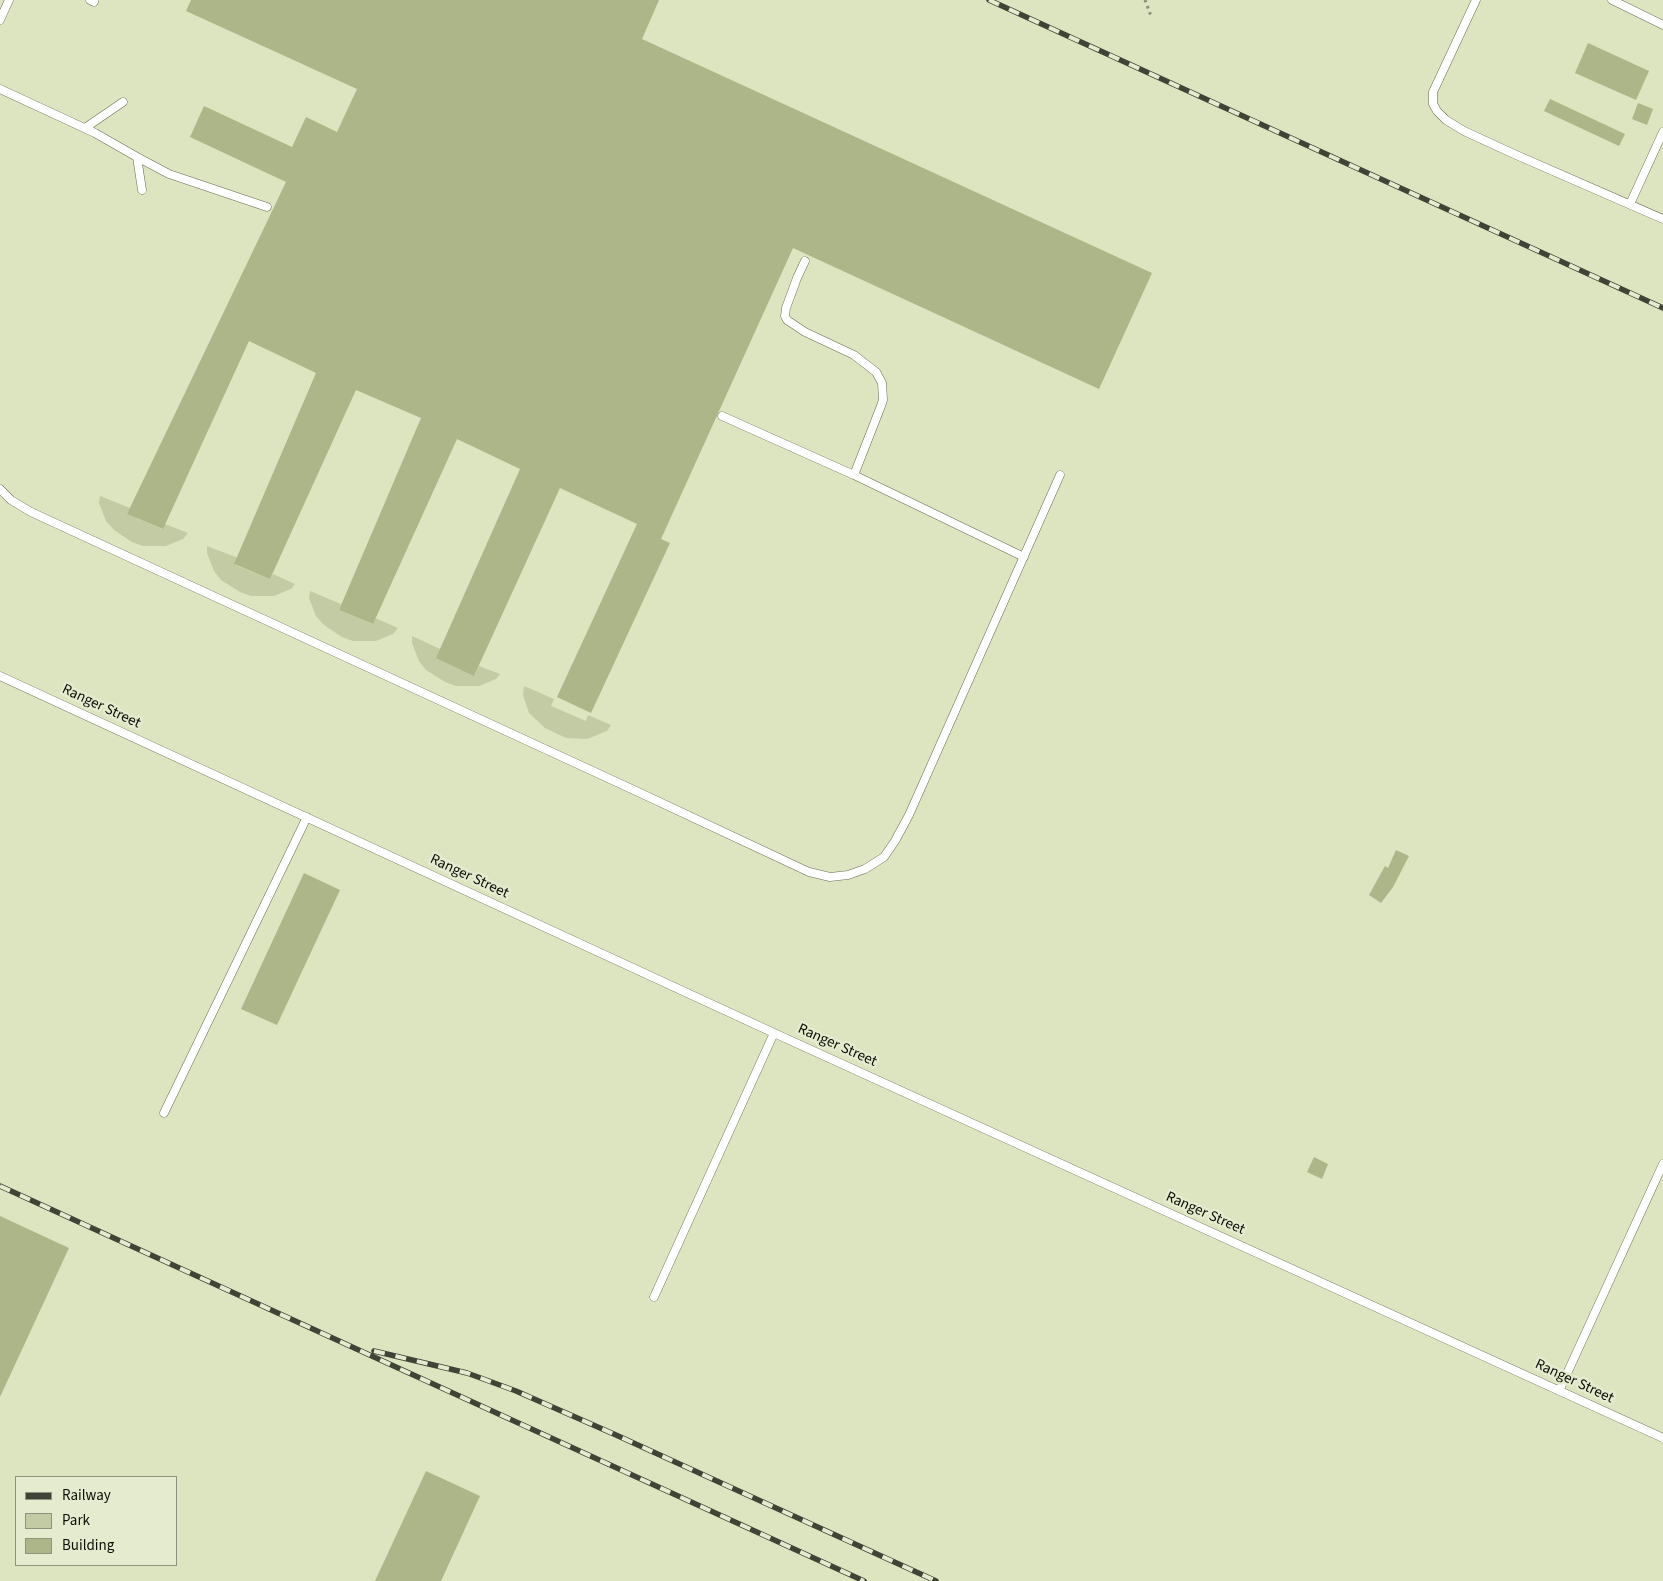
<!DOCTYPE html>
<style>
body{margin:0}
#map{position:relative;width:1663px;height:1581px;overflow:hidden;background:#e5ebcf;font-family:"Source Sans 3",sans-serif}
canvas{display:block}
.legend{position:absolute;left:15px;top:1476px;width:162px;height:90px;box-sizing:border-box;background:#e5ebcf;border:1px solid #8e937f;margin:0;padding:6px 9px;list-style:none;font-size:15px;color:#0c0e06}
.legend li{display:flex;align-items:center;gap:10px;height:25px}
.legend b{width:25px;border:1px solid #8e937f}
</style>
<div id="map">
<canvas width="1663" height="1581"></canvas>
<ul class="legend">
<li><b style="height:6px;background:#404336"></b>Railway</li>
<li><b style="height:14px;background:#c3cba5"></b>Park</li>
<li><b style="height:14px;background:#adb688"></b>Building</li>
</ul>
</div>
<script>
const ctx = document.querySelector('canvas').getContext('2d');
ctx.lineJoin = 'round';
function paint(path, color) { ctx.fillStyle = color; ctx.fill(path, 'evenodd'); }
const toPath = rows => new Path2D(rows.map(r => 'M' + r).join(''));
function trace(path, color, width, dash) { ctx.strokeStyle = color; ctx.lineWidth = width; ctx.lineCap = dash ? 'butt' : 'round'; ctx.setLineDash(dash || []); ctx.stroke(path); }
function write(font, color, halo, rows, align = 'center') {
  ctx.font = font + ' "Source Sans 3",sans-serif'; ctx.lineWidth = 5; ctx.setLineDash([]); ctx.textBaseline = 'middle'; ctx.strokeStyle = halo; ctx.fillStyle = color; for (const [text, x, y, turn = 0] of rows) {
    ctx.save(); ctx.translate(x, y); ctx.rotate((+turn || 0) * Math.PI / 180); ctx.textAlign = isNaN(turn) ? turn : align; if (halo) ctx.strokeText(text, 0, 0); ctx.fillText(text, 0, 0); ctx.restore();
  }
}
paint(toPath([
 [0,0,1663,0,1663,1581,0,1581],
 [16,1477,176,1477,176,1565,16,1565]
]), '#dce4c0');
paint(toPath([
 [100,496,130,508,127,514,162,529,165,524,188,533,183,539,166,546,143,546,132,542,114,530,106,521,99,503],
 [207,546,238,558,235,565,270,579,273,574,295,584,291,589,274,596,251,596,240,592,221,580,214,571,207,553],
 [310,591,341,604,339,610,372,624,375,618,398,628,393,634,376,641,353,641,342,637,324,625,316,616,309,598],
 [412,636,440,649,474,676,479,666,500,674,496,679,479,686,456,686,445,682,426,670,419,661,412,643],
 [524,686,554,699,551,706,586,721,588,715,611,725,607,731,587,739,566,738,545,728,529,713,523,695]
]), '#c3cba5');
paint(toPath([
 [191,0,659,0,642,39,1152,273,1099,389,793,248,661,539,670,543,591,713,557,697,637,524,560,488,474,676,436,658,520,469,457,439,373,624,339,610,421,418,356,390,270,579,234,564,316,373,249,341,163,529,127,514,286,182,190,137,204,106,292,147,306,117,337,132,357,89,186,11],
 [1588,43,1649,71,1636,100,1575,73],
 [1550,99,1625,134,1619,146,1544,111],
 [1638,103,1653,109,1647,125,1632,119],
 [1396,850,1409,856,1393,887,1381,903,1369,895,1385,866,1388,868],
 [304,873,340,890,277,1025,241,1009],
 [1314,1157,1328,1164,1322,1179,1307,1172],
 [0,1216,69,1248,0,1397],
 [426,1471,480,1496,441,1581,375,1581]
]), '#adb688');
const service = toPath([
 [90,0,94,2],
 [1476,0,1433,92,1433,104,1437,111,1446,120,1464,131,1514,154,1663,219],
 [1612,0,1663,25],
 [0,20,9,0],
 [0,89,95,133,137,157,142,190],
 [85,128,123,102],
 [137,157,169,174,267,207],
 [1630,204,1663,132],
 [805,261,797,278,786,308,785,316,787,320,805,332,854,355,876,372,882,383,883,400,881,406,854,475],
 [722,416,854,475,1024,557],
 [0,489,11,500,31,512,636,791,809,872,830,877,848,875,865,869,884,857,895,841,909,815,1060,475],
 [0,676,774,1033,1663,1438],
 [164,1113,307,817],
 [654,1297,774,1033],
 [1559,1391,1663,1164]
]);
trace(service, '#686d54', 9);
trace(toPath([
 [1145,0,1151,16]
]), '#8a8e7a', 3, [2.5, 4]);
trace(service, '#fff', 8);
const rail = toPath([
 [989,0,1663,308],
 [0,1186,864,1581],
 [374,1351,467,1373,516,1391,616,1435,936,1581]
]);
trace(rail, '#404336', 5.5);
trace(rail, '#e5ebcf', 4, [11]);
write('15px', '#0c0e06', '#e5ebcf', [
 ["Ranger Street",101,707,25],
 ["Ranger Street",469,877,25],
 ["Ranger Street",837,1046,24],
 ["Ranger Street",1205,1214,24],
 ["Ranger Street",1574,1382,25]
]);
</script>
